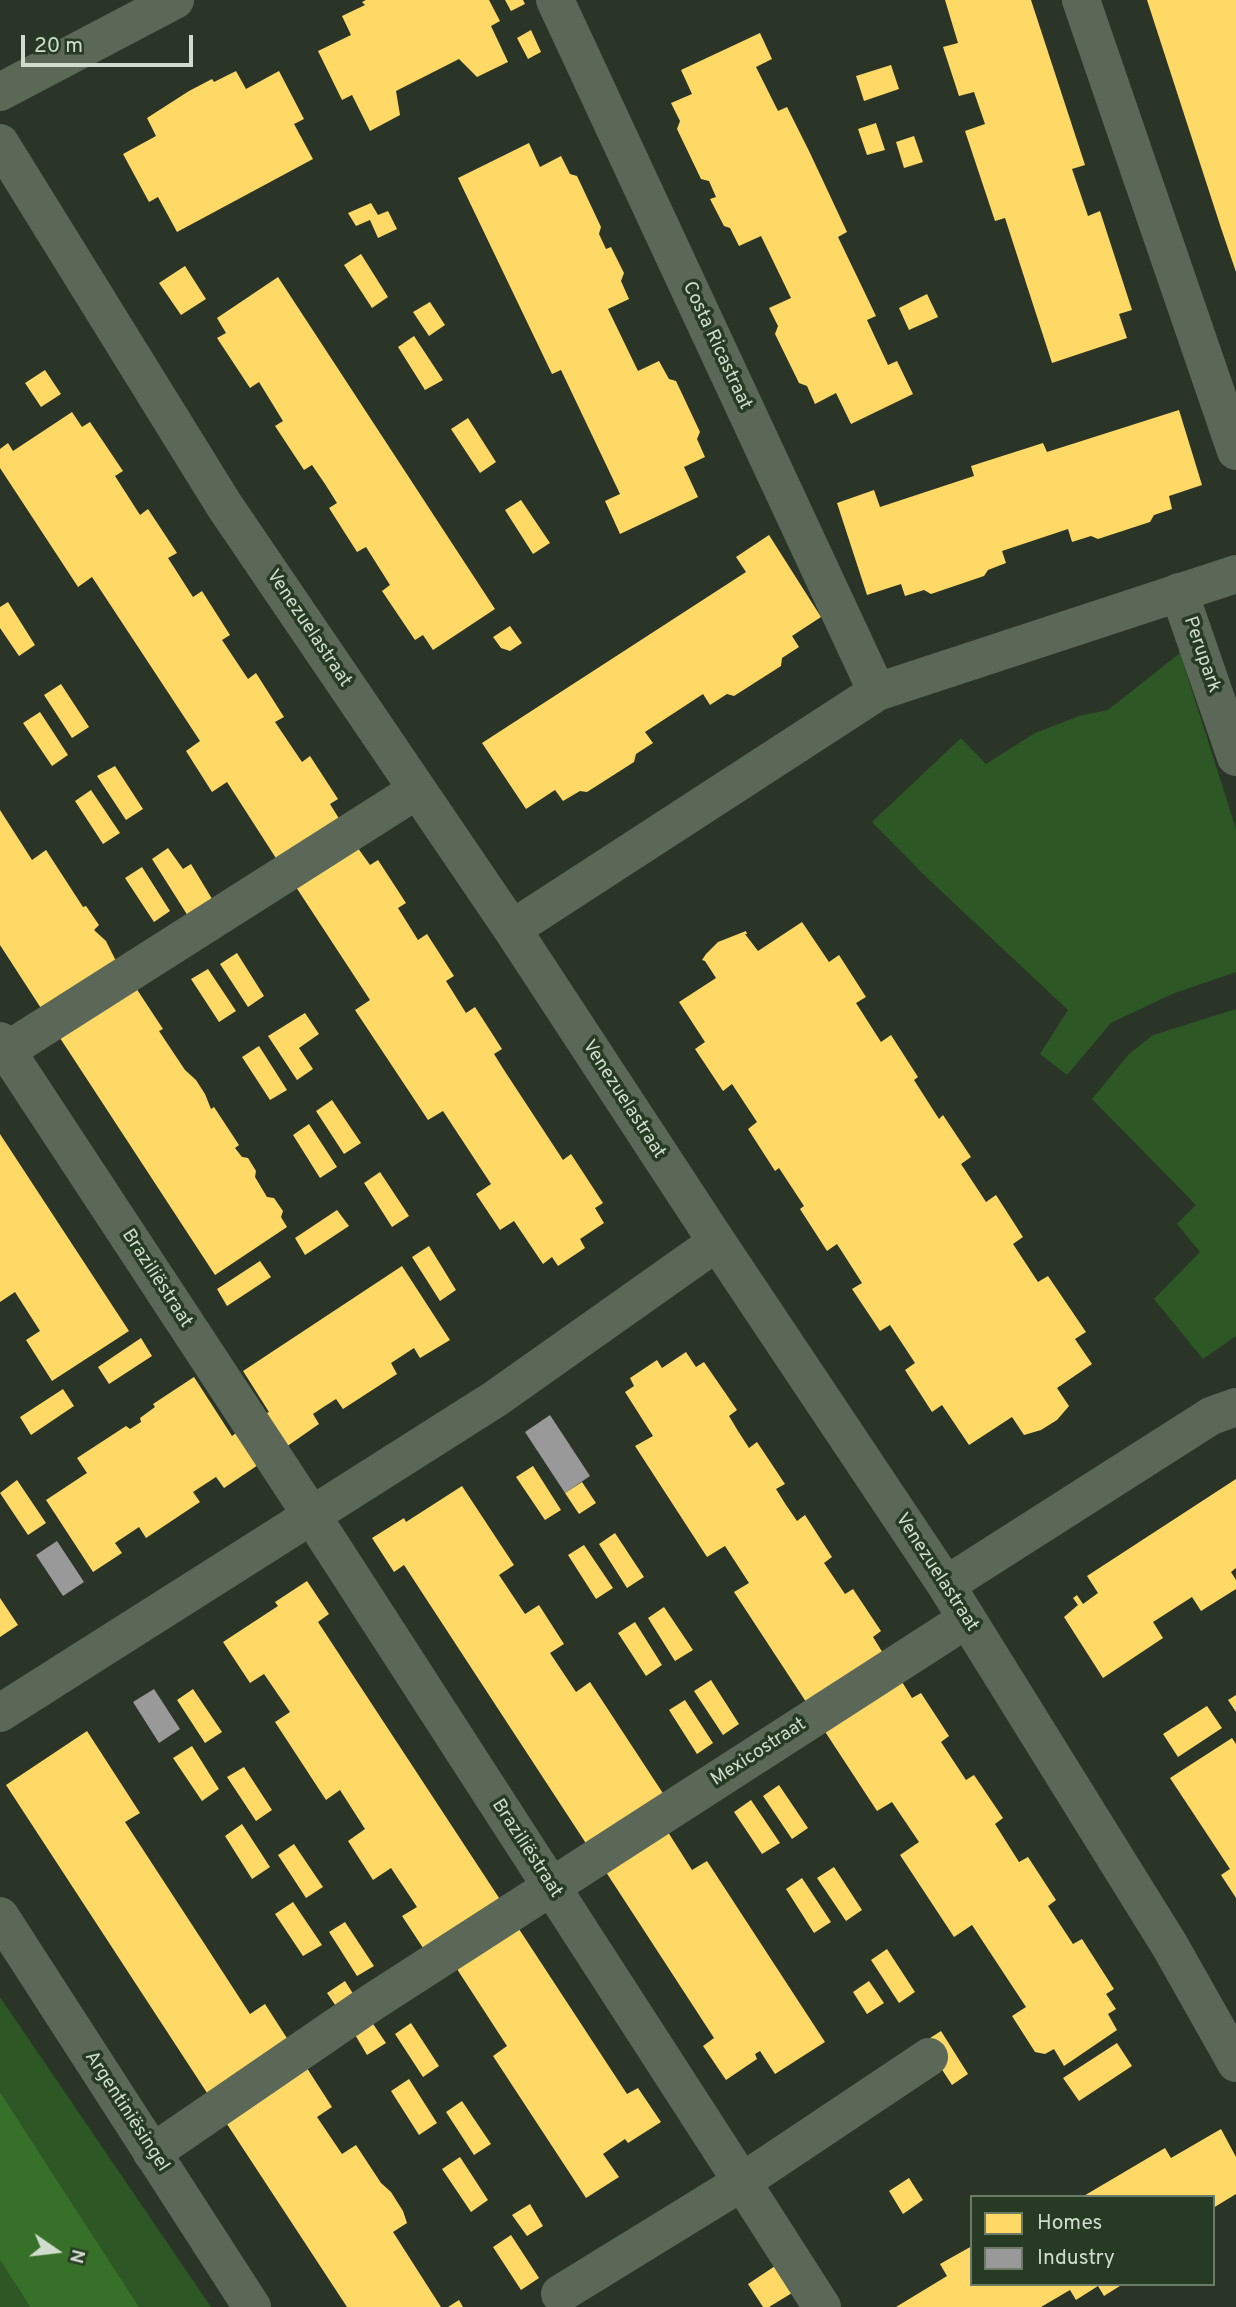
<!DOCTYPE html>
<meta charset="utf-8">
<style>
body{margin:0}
#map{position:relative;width:1236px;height:2307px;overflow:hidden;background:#2a3528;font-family:Overpass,sans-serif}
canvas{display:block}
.legend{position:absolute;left:970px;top:2195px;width:245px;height:91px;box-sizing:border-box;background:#273a23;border:2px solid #6b7b67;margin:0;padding:9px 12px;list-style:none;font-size:21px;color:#d0dcce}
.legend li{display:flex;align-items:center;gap:14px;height:35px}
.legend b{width:35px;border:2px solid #6b7b67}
.north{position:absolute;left:21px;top:2216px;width:70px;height:70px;-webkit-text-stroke:5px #273a23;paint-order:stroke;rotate:104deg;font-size:19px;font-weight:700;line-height:28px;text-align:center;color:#d0dcce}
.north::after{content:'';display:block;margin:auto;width:24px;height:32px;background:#d0dcce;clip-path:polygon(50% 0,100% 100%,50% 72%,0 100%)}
.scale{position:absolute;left:21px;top:35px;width:172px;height:32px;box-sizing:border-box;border:4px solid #d0dcce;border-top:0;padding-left:9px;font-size:21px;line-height:24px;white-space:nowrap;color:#d0dcce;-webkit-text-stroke:5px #273a23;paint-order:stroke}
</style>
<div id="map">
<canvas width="1236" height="2307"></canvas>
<ul class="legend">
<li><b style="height:19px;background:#ffd966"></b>Homes</li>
<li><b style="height:19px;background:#999"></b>Industry</li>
</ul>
<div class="north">N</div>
<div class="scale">20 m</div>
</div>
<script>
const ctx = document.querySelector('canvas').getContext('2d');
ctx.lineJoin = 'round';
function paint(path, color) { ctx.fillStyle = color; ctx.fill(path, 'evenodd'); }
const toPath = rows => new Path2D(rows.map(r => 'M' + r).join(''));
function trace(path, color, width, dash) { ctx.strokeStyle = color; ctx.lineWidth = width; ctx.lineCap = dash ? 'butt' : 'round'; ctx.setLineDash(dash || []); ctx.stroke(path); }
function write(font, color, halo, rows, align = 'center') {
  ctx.font = font + ' Overpass,sans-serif'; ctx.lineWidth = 7; ctx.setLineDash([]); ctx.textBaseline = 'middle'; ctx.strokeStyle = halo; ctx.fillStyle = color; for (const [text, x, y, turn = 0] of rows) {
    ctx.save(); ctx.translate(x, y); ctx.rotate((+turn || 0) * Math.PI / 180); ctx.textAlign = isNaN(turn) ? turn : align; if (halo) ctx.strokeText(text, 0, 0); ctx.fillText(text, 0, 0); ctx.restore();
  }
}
paint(toPath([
 [1180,653,1236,829,1236,972,1172,994,1111,1023,1067,1075,1040,1054,1068,1010,924,875,872,822,961,738,986,764,1035,733,1079,716,1108,710],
 [1236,1009,1236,1336,1203,1359,1154,1299,1200,1252,1177,1224,1196,1205,1092,1099,1129,1054,1153,1035],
 [0,1997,211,2307,139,2307,0,2092],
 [0,2260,30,2307,0,2307]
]), '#2d5725');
paint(toPath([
 [0,2092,139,2307,30,2307,0,2260]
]), '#377129');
paint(toPath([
 [366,0,489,0,500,21,491,26,508,62,477,77,459,59,396,91,400,115,370,131,352,95,342,100,318,51,351,35,342,16,365,5,362,2],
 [505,0,523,0,525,4,511,11],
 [945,0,1031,0,1085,165,1072,169,1088,216,1100,211,1132,310,1119,314,1127,338,1052,363,1005,218,995,221,965,131,985,124,974,92,959,96,943,47,958,43],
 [1147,0,1236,0,1236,272,1221,228],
 [531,30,541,52,528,59,517,38],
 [760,33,772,59,756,67,778,111,787,107,810,153,847,232,838,237,876,316,867,320,888,365,897,361,913,394,851,424,836,393,815,404,807,386,799,383,775,334,778,326,769,308,791,298,761,236,739,246,730,228,724,226,710,199,716,197,709,181,701,179,677,129,680,121,671,103,692,94,681,70],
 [891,65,899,89,864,101,856,76],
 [236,71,246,89,279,71,304,119,294,124,313,159,177,232,158,197,149,202,123,154,156,136,147,118,189,91,212,79,214,82],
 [876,123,885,150,867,155,858,129],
 [914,136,923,162,904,168,896,142],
 [529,143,540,167,561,156,570,174,577,176,601,227,599,234,606,249,611,247,624,273,621,281,629,299,608,309,638,371,659,361,669,379,676,381,700,432,697,439,705,457,684,467,698,497,620,534,605,501,620,494,561,370,552,374,458,178],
 [371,203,378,215,388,211,397,229,378,238,370,220,356,226,348,213],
 [361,254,388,297,372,308,344,265],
 [185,266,206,299,181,315,159,283],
 [278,277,495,609,433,650,423,635,415,640,382,591,390,585,366,547,357,552,329,508,337,503,325,484,312,465,304,470,275,426,283,421,259,382,250,388,217,338,226,333,217,318],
 [927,294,938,317,909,330,899,308],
 [430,302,445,325,429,336,413,312],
 [414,336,443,380,425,390,398,347],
 [45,370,61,394,41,407,25,383],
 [1179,410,1202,485,1169,496,1172,509,1154,515,1150,522,1098,539,1091,536,1072,542,1068,529,1002,551,1006,563,988,570,984,576,931,594,924,590,905,596,901,584,867,595,837,503,874,490,880,507,974,476,971,466,1043,443,1047,452],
 [72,412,82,427,90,422,123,471,115,476,140,515,148,509,177,553,168,558,193,597,202,591,230,635,222,640,248,679,256,673,284,717,275,722,302,762,310,756,338,799,330,804,343,825,281,866,227,782,212,792,186,751,200,741,92,577,78,587,0,468,0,449,8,443,13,451],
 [468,418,496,462,480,473,451,429],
 [521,500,550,543,533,554,505,510],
 [769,535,821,617,792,636,799,647,782,658,781,666,734,696,727,694,710,705,703,694,645,732,653,743,636,754,634,762,587,792,580,791,563,801,555,790,526,809,482,743,746,572,736,557],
 [8,602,35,645,19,656,0,628,0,607],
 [510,626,522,643,510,651,501,648,493,637],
 [61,684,89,727,72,738,44,695],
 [40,712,68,755,52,766,23,723],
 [115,766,143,809,126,820,97,776],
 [91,790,120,833,103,844,75,801],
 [0,810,32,860,46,850,83,907,86,906,99,925,94,930,106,941,121,971,48,1019,0,945],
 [355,844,370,865,378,860,406,903,398,908,418,940,427,934,454,976,446,981,466,1013,475,1007,502,1049,494,1054,504,1070,563,1160,571,1154,603,1203,595,1208,604,1223,580,1239,585,1248,558,1266,552,1257,543,1264,514,1221,500,1230,476,1194,491,1184,443,1111,428,1120,355,1010,370,1000,294,884],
 [168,848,183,869,191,864,217,907,193,924,152,859],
 [142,867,170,911,154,922,125,878],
 [802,922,829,962,839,955,866,997,856,1003,881,1042,891,1035,918,1077,914,1080,939,1119,943,1115,971,1157,961,1164,986,1202,996,1195,1023,1237,1013,1244,1038,1282,1048,1276,1086,1332,1075,1339,1092,1364,1057,1388,1069,1406,1057,1420,1041,1430,1024,1435,1012,1417,969,1445,942,1405,932,1412,905,1370,915,1363,890,1325,880,1331,852,1289,862,1283,837,1244,827,1251,800,1209,804,1206,779,1168,775,1171,748,1129,757,1122,732,1084,723,1091,695,1049,705,1042,679,1002,716,978,705,961,702,960,706,954,718,942,746,931,747,934,745,934,758,951],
 [237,953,264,996,248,1007,220,964],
 [208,969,236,1011,219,1022,191,979],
 [136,988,163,1029,159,1031,185,1070,196,1080,205,1094,211,1109,214,1107,239,1145,235,1148,242,1157,248,1158,256,1171,255,1177,267,1197,274,1198,283,1211,281,1217,287,1227,215,1275,60,1038],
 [305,1013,319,1034,299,1048,313,1069,297,1080,268,1036],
 [259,1046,287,1090,270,1100,242,1057],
 [332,1100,361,1143,344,1154,316,1111],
 [309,1124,337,1167,320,1178,293,1135],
 [0,1134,129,1331,52,1381,26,1340,40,1331,15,1292,0,1302],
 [380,1172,409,1216,392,1227,364,1183],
 [337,1210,349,1226,305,1255,295,1238],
 [429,1246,456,1290,440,1301,412,1257],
 [260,1261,271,1277,227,1306,217,1289],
 [402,1266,450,1340,420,1358,414,1348,391,1363,397,1374,343,1409,336,1399,325,1406,313,1414,319,1424,286,1447,265,1414,269,1412,243,1371],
 [141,1338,152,1356,109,1384,98,1367],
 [686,1352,696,1367,704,1362,737,1410,729,1416,738,1431,749,1448,757,1442,785,1484,776,1489,786,1505,797,1521,805,1515,832,1557,824,1563,845,1594,853,1589,881,1631,873,1637,886,1658,810,1708,734,1592,749,1583,725,1546,707,1557,635,1446,653,1436,625,1392,634,1386,630,1378,657,1360,662,1368],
 [194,1377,232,1436,236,1433,258,1465,224,1488,216,1477,193,1492,200,1502,146,1538,139,1527,115,1543,122,1553,93,1572,46,1500,87,1473,77,1458,126,1426,130,1429,141,1422,140,1418,155,1407,153,1404],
 [63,1389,74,1406,31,1435,20,1417],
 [533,1466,561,1510,545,1520,516,1477],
 [1236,1479,1236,1568,1231,1572,1236,1580,1236,1589,1201,1611,1192,1597,1153,1622,1163,1638,1103,1678,1064,1617,1078,1605,1073,1598,1077,1595,1083,1604,1098,1593,1087,1576],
 [17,1480,46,1523,28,1535,0,1493],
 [582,1482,596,1503,579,1514,565,1493],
 [462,1486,514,1565,499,1575,525,1614,539,1605,564,1644,550,1653,576,1692,590,1682,668,1801,591,1851,404,1565,394,1572,372,1538,404,1518,406,1522],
 [615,1533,644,1577,627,1588,599,1544],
 [584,1545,613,1588,596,1599,568,1555],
 [307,1581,329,1614,318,1622,505,1907,429,1957,402,1916,417,1907,391,1868,373,1880,348,1841,365,1829,340,1790,326,1800,275,1722,290,1712,264,1674,250,1683,223,1642,278,1606,275,1602],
 [0,1598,18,1625,0,1637],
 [664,1607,693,1650,675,1661,648,1618],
 [635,1622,662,1665,646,1676,618,1633],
 [899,1677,912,1698,921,1693,949,1736,941,1742,966,1780,974,1775,1003,1818,995,1824,1019,1862,1028,1857,1056,1900,1048,1906,1073,1944,1082,1939,1114,1989,1106,1994,1116,2009,1108,2014,1117,2030,1064,2066,1054,2049,1045,2054,1035,2052,1012,2016,1026,2007,972,1925,954,1937,900,1855,919,1842,892,1802,877,1811,822,1727],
 [711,1680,739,1724,723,1735,694,1691],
 [193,1689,222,1732,205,1743,177,1700],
 [1236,1695,1236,1712,1228,1700],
 [685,1700,713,1743,697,1754,669,1710],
 [1207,1706,1222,1728,1178,1757,1163,1734],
 [87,1731,140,1813,125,1822,200,1937,250,2014,265,2004,292,2046,211,2099,6,1785],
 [1232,1738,1236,1744,1236,1898,1221,1875,1230,1869,1170,1778],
 [192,1746,219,1789,202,1801,173,1758],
 [244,1767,272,1810,256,1821,227,1777],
 [779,1785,808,1828,792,1839,763,1796],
 [751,1800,780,1843,762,1854,734,1812],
 [242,1824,270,1867,252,1879,225,1836],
 [666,1829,692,1870,707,1861,825,2042,775,2074,760,2051,755,2054,757,2059,726,2080,703,2046,714,2038,604,1869],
 [294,1844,323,1887,306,1898,278,1855],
 [834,1867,862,1910,846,1921,817,1878],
 [802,1878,831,1922,814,1933,786,1889],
 [293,1902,322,1945,303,1956,275,1914],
 [345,1922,374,1966,357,1976,329,1932],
 [517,1926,627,2094,638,2088,661,2122,628,2143,625,2139,603,2154,619,2177,586,2198,493,2056,507,2046,455,1966],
 [887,1949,915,1992,899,2003,871,1960],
 [345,1981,359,2003,342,2015,327,1993],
 [869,1981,884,2003,867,2014,853,1992],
 [371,2021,386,2043,367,2055,354,2033],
 [411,2023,439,2066,423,2077,395,2034],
 [941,2031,968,2074,952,2085,924,2042],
 [1117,2043,1132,2066,1079,2101,1063,2078],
 [305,2065,332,2107,317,2117,342,2154,356,2145,381,2183,391,2192,403,2211,407,2223,393,2232,441,2307,347,2307,223,2118],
 [409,2079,437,2123,419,2135,391,2091],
 [462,2101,491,2144,474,2155,446,2112],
 [1221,2129,1236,2157,1236,2194,1213,2208,1213,2197,1082,2197,1165,2148,1171,2158],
 [460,2157,488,2200,471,2212,442,2169],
 [909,2178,923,2200,903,2214,889,2191],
 [530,2204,543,2226,527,2236,512,2215],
 [511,2235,539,2278,521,2290,493,2247],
 [972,2246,972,2284,1123,2284,1104,2296,1098,2286,1076,2300,1070,2290,1041,2307,896,2307,947,2276,940,2264],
 [775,2266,792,2293,769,2307,763,2307,748,2284],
 [459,2300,463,2307,448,2307]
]), '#ffd966');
paint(toPath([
 [550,1415,590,1476,565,1493,525,1432],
 [57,1541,84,1582,63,1596,36,1555],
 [154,1689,180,1729,159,1743,133,1702]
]), '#999');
trace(toPath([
 [1179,592,1236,757],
 [0,1041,312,1516,742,2182],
 [0,1055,417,790],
 [152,2153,371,2003,967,1619]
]), '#5b6858', 38);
trace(toPath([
 [555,0,877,692],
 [1081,0,1236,451],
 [0,92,175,0],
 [0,143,224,505,512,929,717,1242,946,1585,1170,1946,1236,2063],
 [512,929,877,692,1236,574],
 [946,1585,1211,1416,1236,1407],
 [0,1713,495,1399,717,1242],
 [0,1916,252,2307],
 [742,2182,822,2307],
 [560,2294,742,2182,929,2057]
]), '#5b6858', 38);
write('19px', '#d0dcce', '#273a23', [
 ["Costa Ricastraat",716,346,65],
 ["Venezuelastraat",308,629,56],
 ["Perupark",1201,655,71],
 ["Venezuelastraat",623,1100,57],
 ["Braziliëstraat",156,1279,57],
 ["Venezuelastraat",936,1573,57],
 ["Mexicostraat",759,1753,-33],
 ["Braziliëstraat",526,1849,57],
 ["Argentiniësingel",126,2112,57]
]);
</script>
